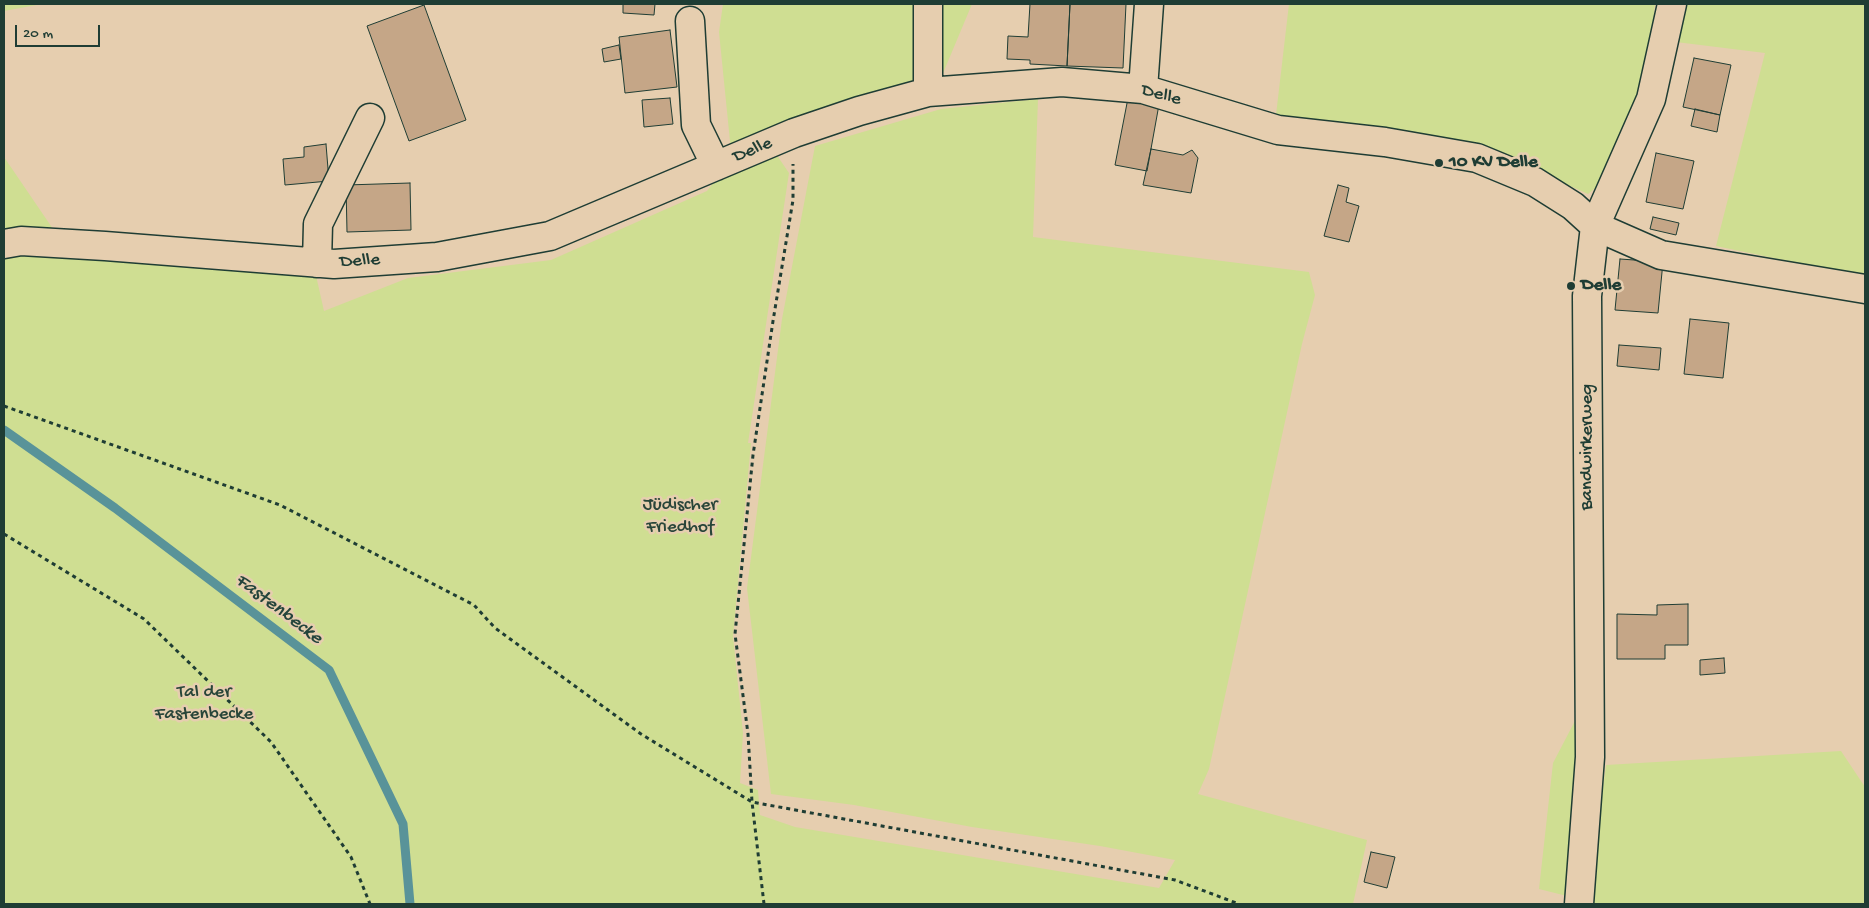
<!DOCTYPE html>
<meta charset="utf-8">
<style>
body{margin:0}
#map{position:relative;width:1869px;height:908px;overflow:hidden;background:#e6ceaf;font-family:"Gochi Hand",sans-serif}
canvas{display:block}
.frame{position:absolute;inset:0;border:5px solid #1f3d34;pointer-events:none}
.scale{position:absolute;left:15px;top:25px;width:85px;height:22px;box-sizing:border-box;border:2px solid #1f3d34;border-top:0;padding-left:6px;font-size:15px;line-height:18px;white-space:nowrap;color:#1f3d34;-webkit-text-stroke:4px #e6ceaf;paint-order:stroke}
</style>
<div id="map">
<canvas width="1869" height="908"></canvas>
<div class="frame"></div>
<div class="scale">20 m</div>
</div>
<script>
const ctx = document.querySelector('canvas').getContext('2d');
ctx.lineJoin = 'round';
function paint(path, color) { ctx.fillStyle = color; ctx.fill(path, 'evenodd'); }
const toPath = rows => new Path2D(rows.map(r => 'M' + r).join(''));
function trace(path, color, width, dash) { ctx.strokeStyle = color; ctx.lineWidth = width; ctx.lineCap = dash ? 'butt' : 'round'; ctx.setLineDash(dash || []); ctx.stroke(path); }
function write(font, color, halo, rows, align = 'center') {
  ctx.font = font + ' "Gochi Hand",sans-serif'; ctx.lineWidth = 5; ctx.setLineDash([]); ctx.textBaseline = 'middle'; ctx.strokeStyle = halo; ctx.fillStyle = color; for (const [text, x, y, turn = 0] of rows) {
    ctx.save(); ctx.translate(x, y); ctx.rotate((+turn || 0) * Math.PI / 180); ctx.textAlign = isNaN(turn) ? turn : align; if (halo) ctx.strokeText(text, 0, 0); ctx.fillText(text, 0, 0); ctx.restore();
  }
}
paint(toPath([
 [4,4,42,4,4,11],
 [723,4,972,4,941,78,732,161,719,32],
 [1289,4,1655,4,1647,79,1599,185,1588,194,1499,154,1403,134,1276,115],
 [1680,4,1865,4,1865,300,1784,290,1788,261,1716,246,1765,53,1676,42],
 [1038,99,1033,237,1309,272,1315,295,1302,344,1209,769,1198,794,1367,840,1353,904,4,904,4,157,68,251,315,271,324,311,408,278,551,260,707,191,716,179,776,154,789,173,748,443,751,443,733,636,743,733,740,783,758,790,760,815,795,827,1159,888,1175,860,1100,846,972,827,854,805,771,794,747,588,782,319,815,146,941,109],
 [1577,717,1578,762,1567,896,1539,889,1553,763],
 [1841,751,1865,787,1865,904,1588,904,1606,765]
]), '#cfde92');
trace(toPath([
 [4,430,115,508,329,670,403,824,410,904]
]), '#599399', 9);
const building = toPath([
 [623,4,655,4,654,15,623,13,623,4],
 [1030,4,1070,4,1067,66,1030,64,1030,60,1007,59,1008,36,1028,37,1030,4],
 [1070,4,1126,4,1123,68,1067,66,1070,4],
 [424,5,466,120,409,141,367,26,424,5],
 [670,30,677,87,625,93,619,37,670,30],
 [619,45,621,59,604,62,602,49,619,45],
 [1694,58,1731,65,1720,115,1683,107,1694,58],
 [1129,93,1160,99,1147,171,1115,165,1129,93],
 [670,98,673,124,644,127,642,100,670,98],
 [1695,109,1720,115,1717,132,1691,126,1695,109],
 [326,144,329,181,285,185,283,159,304,157,304,147,326,144],
 [1151,149,1183,155,1192,150,1198,158,1191,193,1143,185,1151,149],
 [1656,153,1694,161,1683,209,1646,202,1656,153],
 [410,183,411,230,347,232,346,185,410,183],
 [1338,185,1349,188,1346,202,1359,206,1349,242,1324,236,1338,185],
 [1653,217,1679,223,1676,235,1650,229,1653,217],
 [1620,259,1663,262,1658,313,1615,310,1620,259],
 [1690,319,1729,323,1723,378,1684,374,1690,319],
 [1619,345,1661,348,1659,370,1617,366,1619,345],
 [1688,604,1688,645,1665,645,1665,659,1617,659,1617,614,1657,615,1657,605,1688,604],
 [1724,658,1725,673,1700,675,1700,660,1724,658],
 [1371,852,1395,857,1387,888,1364,882,1371,852]
]);
paint(building, '#c5a687');
trace(building, '#1f3d34', 1);
const minor = toPath([
 [928,4,928,92],
 [690,21,696,125,716,166],
 [1143,89,1149,4],
 [4,244,21,241,105,246,334,264,437,257,550,236,794,133,859,111,928,92,1062,82,1143,89,1278,130,1385,142,1477,158,1535,182,1573,206,1595,226,1661,255,1865,289],
 [317,263,318,224,370,118],
 [1579,904,1590,757,1587,296,1595,226,1651,99,1672,4]
]);
trace(minor, '#1f3d34', 31);
trace(toPath([
 [4,406,280,505,474,605,495,628,641,734,752,802,1175,880,1239,904],
 [4,534,144,619,271,742,351,857,370,904],
 [764,904,752,802,748,734,735,634,753,455,773,321,793,200,793,164]
]), '#1f3d34', 3, [4, 4]);
trace(minor, '#e6ceaf', 28);
for (const [x, y, r, color] of [
 [1439,163,5,"#1f3d34"],
 [1571,286,5,"#1f3d34"]
]) { const dot = new Path2D(); dot.arc(x, y, r, 0, 2 * Math.PI); ctx.fillStyle = color; ctx.fill(dot); trace(dot, '#e6ceaf', 2); }
write('19px', '#1f3d34', '#e6ceaf', [
 ["Delle",1161,96,15],
 ["Delle",753,151,-23],
 ["Delle",360,262,-3],
 ["Bandwirkerweg",1588,447,-90]
]);
write('bold 19px', '#1f3d34', '#e6ceaf', [
 ["10 KV Delle",1449,163],
 ["Delle",1581,286]
], 'left');
write('19px', '#284539', '#e6ceaf', [
 ["Jüdischer",680,506],
 ["Friedhof",680,528],
 ["Tal der",204,693],
 ["Fastenbecke",204,715]
]);
write('italic 20px', '#24443c', '#e6ceaf', [
 ["Fastenbecke",278,610,37]
]);
</script>
